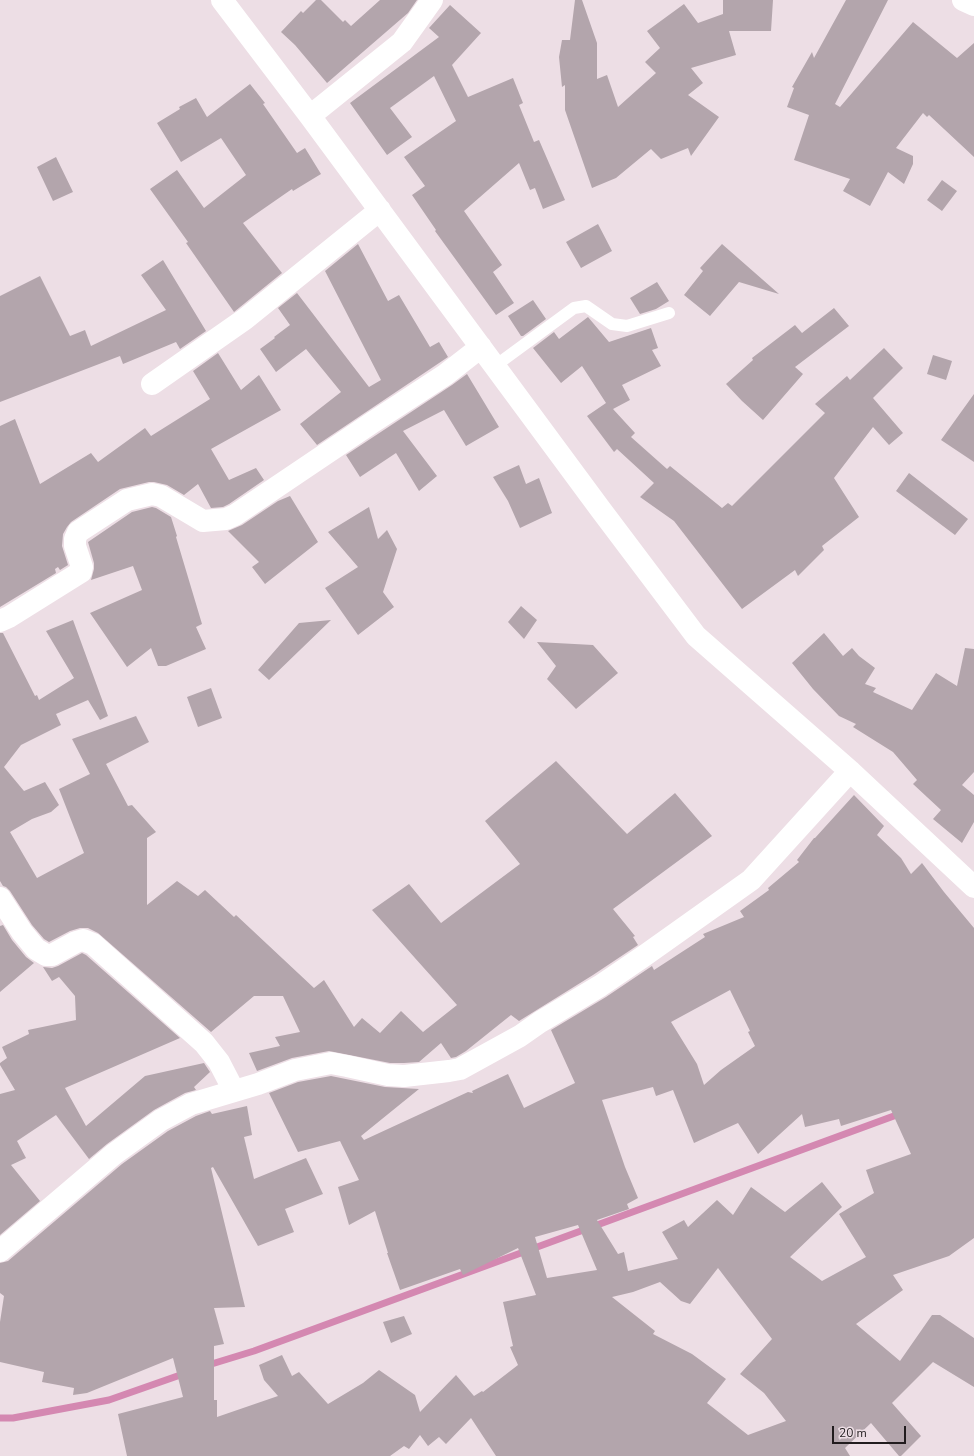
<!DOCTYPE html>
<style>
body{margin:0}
#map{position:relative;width:974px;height:1456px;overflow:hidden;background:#eddee5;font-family:"Nunito Sans",sans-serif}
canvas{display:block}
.scale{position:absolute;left:832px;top:1426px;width:74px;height:18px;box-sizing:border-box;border:2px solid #211c1e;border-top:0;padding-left:5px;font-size:12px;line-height:14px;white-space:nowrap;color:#211c1e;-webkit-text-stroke:3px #eddee5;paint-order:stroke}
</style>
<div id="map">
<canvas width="974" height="1456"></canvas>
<div class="scale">20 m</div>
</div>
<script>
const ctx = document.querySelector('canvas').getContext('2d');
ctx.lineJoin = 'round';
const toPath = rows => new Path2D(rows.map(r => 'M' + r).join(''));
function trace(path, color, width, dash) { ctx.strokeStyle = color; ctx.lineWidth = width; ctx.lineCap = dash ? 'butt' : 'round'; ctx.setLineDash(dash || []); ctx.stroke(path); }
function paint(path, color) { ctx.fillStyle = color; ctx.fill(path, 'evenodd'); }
trace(toPath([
 [205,1366,254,1351,902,1113],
 [0,1418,13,1418,109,1400,186,1373]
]), '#d488b1', 7);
paint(toPath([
 [316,0,321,0,343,22,345,20,351,26,380,0,417,0,408,13,327,83,295,45,281,32,301,11,303,13],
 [575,0,582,0,597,43,597,79,607,75,618,107,656,73,645,62,660,48,647,31,684,4,698,23,723,14,723,0,773,0,771,31,729,31,736,55,691,68,703,83,688,95,719,117,691,156,688,148,661,159,651,149,616,178,592,188,565,110,565,85,562,87,559,57,562,40,570,40],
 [846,0,888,0,835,104,840,107,913,22,957,58,974,43,974,157,929,115,927,117,923,113,896,148,913,156,913,164,904,184,888,172,870,206,843,191,850,179,794,160,809,115,787,107,794,88,792,87,812,52,814,58],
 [450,5,481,33,452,65,468,97,513,78,523,103,519,105,534,142,539,140,565,200,543,209,535,188,530,190,519,163,464,211,502,265,493,272,514,303,496,315,435,231,436,230,412,195,425,186,404,157,456,121,434,76,390,108,412,137,387,155,350,103,439,37,429,28],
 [250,84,265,103,263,104,297,153,305,148,321,174,293,191,292,189,243,223,282,273,234,312,186,243,188,242,150,189,177,170,204,208,246,175,221,138,181,162,157,123,180,109,179,107,196,98,207,117],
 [56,157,73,192,53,201,37,167],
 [942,180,957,191,942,211,927,200],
 [598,224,612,251,581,268,566,242],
 [358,244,388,301,399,295,430,347,439,342,448,357,317,445,300,424,341,392,306,349,276,372,260,349,275,338,274,337,290,325,278,308,297,293,369,387,381,380,325,271],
 [722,244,779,294,739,282,710,316,684,295,703,271,700,268],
 [163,260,206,331,180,349,176,342,123,364,120,356,0,402,0,296,40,276,70,336,85,330,91,346,166,310,141,275],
 [657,282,669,301,656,309,640,314,630,298],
 [533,300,546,319,523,336,521,336,508,316],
 [834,308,849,326,795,367,803,374,763,420,742,401,726,384,753,360,752,358,795,325,802,333],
 [588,317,609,342,651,328,658,348,652,350,661,366,622,385,630,400,613,409,635,433,631,437,667,469,670,466,722,508,728,503,732,506,825,413,815,404,847,376,850,380,884,348,903,368,873,398,903,433,889,445,873,427,834,478,859,517,822,546,824,550,798,576,795,570,742,609,674,521,640,497,654,483,617,449,614,452,587,416,606,403,582,366,561,383,533,348,554,332,559,339],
 [218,353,241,390,259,375,281,410,211,449,229,480,256,468,264,480,229,504,223,507,211,508,198,484,184,495,167,485,154,482,149,482,120,489,71,522,67,527,63,534,62,546,68,565,60,570,58,567,55,569,56,573,0,607,0,426,15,419,40,484,91,453,98,462,145,428,151,436,210,399,193,371],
 [933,355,952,361,946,380,927,374],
 [467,374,499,427,466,446,444,410,403,431,437,476,419,491,396,453,360,477,346,455,452,385],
 [974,394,974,462,941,440],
 [519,465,526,484,539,478,552,513,520,528,508,501,493,477],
 [909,473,968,519,955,535,896,491],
 [290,496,318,542,265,584,252,567,259,562,228,531,242,525,278,501],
 [152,507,156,508,171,517,177,536,176,537,202,624,196,627,206,649,166,666,158,666,151,648,127,667,90,613,142,590,133,566,91,580,94,569,94,563,88,542,132,512],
 [369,507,378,539,387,530,397,549,383,592,394,607,358,635,325,588,358,567,328,532],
 [521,606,537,620,524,639,508,622],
 [73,620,108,716,100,720,88,700,56,714,61,725,21,745,4,767,24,791,45,782,59,805,51,812,32,819,10,832,37,878,84,853,59,789,90,774,72,739,136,716,149,742,106,764,128,806,132,805,156,832,147,838,147,905,177,881,198,896,205,890,234,917,236,915,314,988,324,980,354,1027,362,1018,380,1033,401,1011,423,1032,457,1005,372,910,409,884,441,923,520,864,485,821,556,761,627,834,675,793,712,836,613,909,635,936,633,937,638,945,593,975,519,1021,511,1015,466,1051,456,1057,451,1058,441,1043,419,1062,404,1063,390,1063,329,1051,292,1058,257,1071,249,1053,280,1046,275,1037,300,1032,283,996,254,996,211,1032,98,933,88,928,80,928,70,931,49,942,44,939,32,925,10,891,6,887,3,886,0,881,0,633,3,633,35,696,37,695,39,700,74,678,46,631],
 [331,620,269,680,258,670,299,623],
 [824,633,843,656,852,648,859,656,875,668,865,684,876,688,873,692,912,710,936,673,957,686,965,648,974,649,974,772,962,785,974,795,974,822,962,843,933,819,941,810,913,784,917,780,893,752,853,727,856,724,839,716,813,689,792,663],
 [537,642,593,645,618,673,576,709,547,679,556,666],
 [211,688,222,718,198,727,187,697],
 [854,795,884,826,877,835,901,858,911,874,922,863,944,892,974,928,974,1238,949,1256,893,1275,903,1290,856,1324,900,1361,932,1315,940,1315,974,1338,974,1387,933,1362,892,1403,921,1436,901,1456,899,1456,871,1423,845,1448,850,1456,496,1456,471,1418,446,1444,439,1437,428,1446,420,1435,409,1449,404,1446,390,1456,127,1456,118,1414,183,1397,173,1358,87,1393,73,1395,74,1388,42,1382,44,1372,0,1362,0,1322,4,1296,0,1293,0,1263,8,1261,122,1164,168,1131,196,1116,210,1111,212,1114,247,1106,252,1135,244,1137,254,1179,306,1158,323,1194,285,1209,294,1232,258,1246,213,1167,211,1168,245,1307,214,1308,224,1344,214,1346,214,1400,217,1400,217,1417,278,1396,264,1380,259,1365,282,1355,292,1376,299,1372,328,1404,363,1383,379,1370,415,1395,420,1412,456,1375,474,1396,482,1391,483,1392,518,1365,510,1347,513,1346,503,1302,536,1295,518,1248,463,1275,460,1269,400,1290,387,1253,388,1253,375,1211,349,1225,338,1187,359,1180,340,1141,298,1152,269,1093,298,1082,331,1076,385,1087,419,1089,361,1136,364,1140,468,1092,473,1093,472,1091,508,1074,524,1108,575,1083,551,1030,606,997,652,966,654,970,705,937,703,934,744,917,740,911,769,890,768,888,799,862,797,860,814,838,815,838],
 [730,990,750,1031,748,1032,755,1046,721,1070,704,1085,697,1064,671,1022],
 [653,1087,656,1096,673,1090,694,1143,738,1123,758,1154,802,1114,805,1127,839,1119,841,1126,891,1110,911,1154,866,1170,874,1193,839,1214,866,1257,822,1281,790,1257,842,1207,822,1182,785,1212,751,1187,733,1215,717,1200,688,1227,684,1220,662,1232,678,1259,628,1271,624,1252,618,1254,597,1220,629,1209,627,1204,638,1198,625,1167,602,1100],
 [578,1225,597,1270,547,1278,535,1237],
 [718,1268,772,1339,740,1374,764,1393,786,1421,748,1435,707,1403,726,1379,692,1354,653,1334,655,1331,612,1297,633,1292,660,1282,681,1301,690,1304],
 [3,925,12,940,26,957,34,963,0,992,0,926],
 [82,953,86,955,180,1038,65,1088,86,1126,145,1076,204,1063,210,1072,194,1087,196,1090,185,1093,154,1110,107,1144,89,1159,56,1115,17,1141,26,1158,11,1165,40,1201,0,1235,0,1094,15,1090,0,1065,0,1063,7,1058,2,1047,29,1034,28,1030,76,1020,75,996,59,977,52,981,43,967,52,968,58,966],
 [404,1316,412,1334,391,1343,383,1322]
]), '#b3a5ac');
trace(toPath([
 [495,366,574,308,586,306,612,324,627,326,669,313]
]), '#fff', 12);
trace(toPath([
 [222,0,310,116,601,510,696,636,850,771,974,887],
 [963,0,974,5],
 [310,116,402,42,432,0],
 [152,384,245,319,380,210],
 [0,621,9,617,81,572,82,567,75,546,75,539,78,532,127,500,152,494,161,496,203,521,226,519,235,515,373,422,445,375,481,347],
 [0,898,22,932,36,949,46,955,52,955,76,942,83,940,93,944,204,1043,219,1062,234,1091],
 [0,1251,114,1154,161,1120,191,1104,258,1084,295,1070,331,1063,347,1066,388,1075,404,1076,449,1071,460,1069,520,1036,540,1022,600,986,644,956,751,880,850,771]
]), '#fff', 22);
</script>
